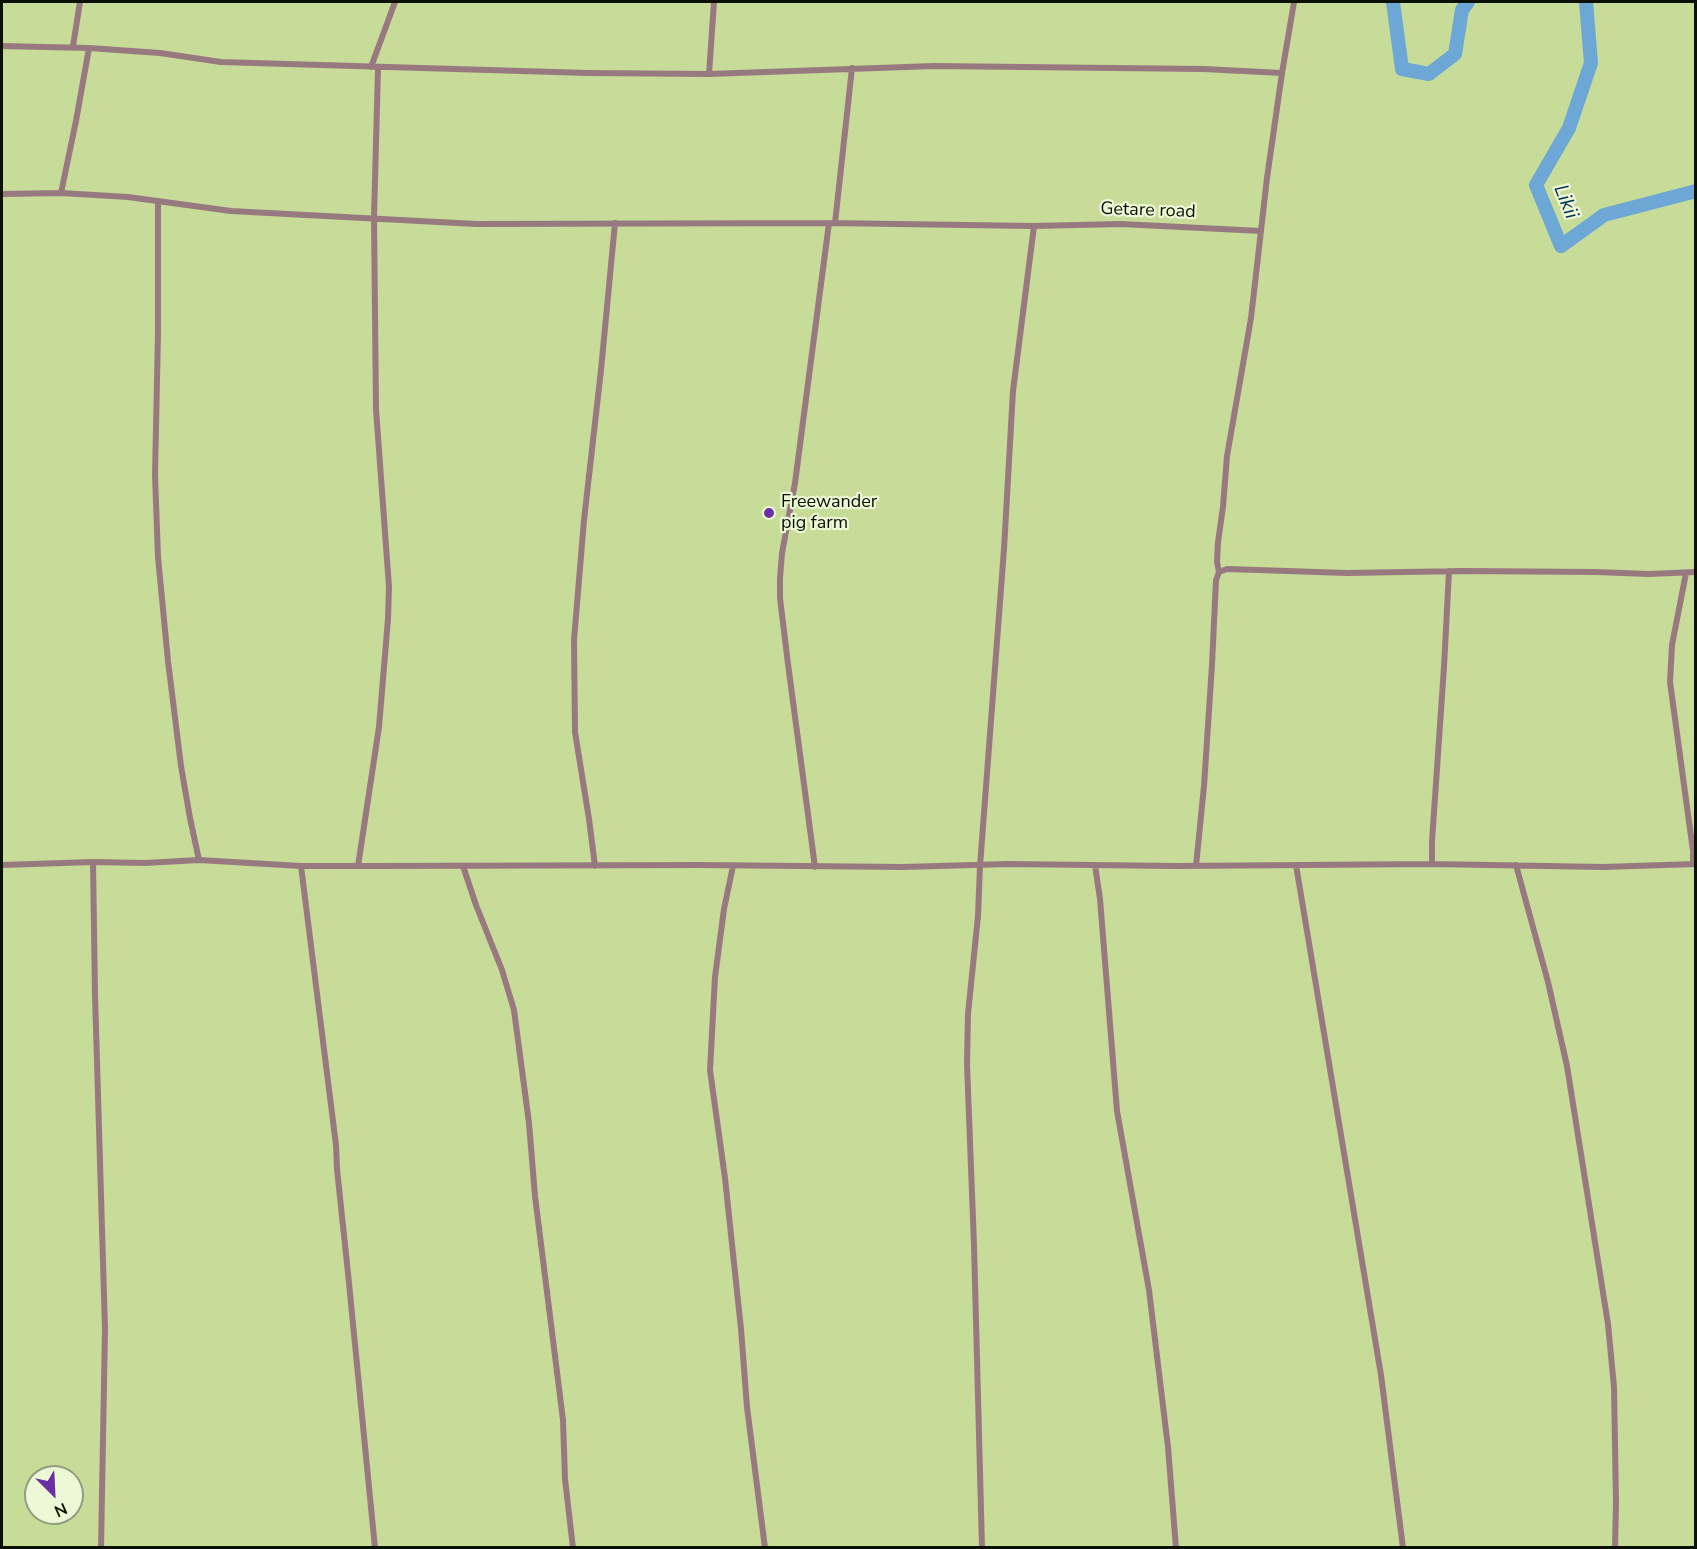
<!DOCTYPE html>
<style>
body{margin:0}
#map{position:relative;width:1697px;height:1549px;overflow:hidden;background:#c6dc98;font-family:"Nunito Sans",sans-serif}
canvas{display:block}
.frame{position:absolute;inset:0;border:3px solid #0b1100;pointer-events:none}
.north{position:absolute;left:24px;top:1465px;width:60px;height:60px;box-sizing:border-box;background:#ecf8d6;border:2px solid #929c80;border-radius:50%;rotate:156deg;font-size:16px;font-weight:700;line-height:24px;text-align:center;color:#0b1100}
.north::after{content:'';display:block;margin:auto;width:21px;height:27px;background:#6b2fa5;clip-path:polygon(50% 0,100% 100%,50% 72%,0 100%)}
</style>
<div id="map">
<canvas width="1697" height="1549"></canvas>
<div class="frame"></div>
<div class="north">N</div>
</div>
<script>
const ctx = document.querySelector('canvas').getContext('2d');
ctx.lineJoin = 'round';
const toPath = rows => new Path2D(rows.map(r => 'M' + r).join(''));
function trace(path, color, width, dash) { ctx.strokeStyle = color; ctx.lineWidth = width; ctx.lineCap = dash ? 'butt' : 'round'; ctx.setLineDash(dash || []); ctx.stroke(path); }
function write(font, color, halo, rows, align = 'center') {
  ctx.font = font + ' "Nunito Sans",sans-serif'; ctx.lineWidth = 4.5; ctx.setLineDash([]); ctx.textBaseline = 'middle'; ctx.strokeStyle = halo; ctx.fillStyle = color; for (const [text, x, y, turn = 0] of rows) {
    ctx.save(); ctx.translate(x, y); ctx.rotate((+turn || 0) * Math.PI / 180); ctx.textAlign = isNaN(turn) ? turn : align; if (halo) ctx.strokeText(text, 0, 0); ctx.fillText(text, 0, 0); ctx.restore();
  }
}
trace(toPath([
 [1393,2,1402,69,1429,74,1455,54,1462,10,1468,2],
 [1586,2,1591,63,1569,128,1536,185,1561,246,1604,215,1696,191]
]), '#6ca7d5', 14);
trace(toPath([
 [2,46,89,48,160,53,221,62,588,73,709,74,934,66,1204,69,1282,73,1294,2],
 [73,46,80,2],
 [371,67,395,2],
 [709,74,714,2],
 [59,193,61,193,76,121,89,48,87,48],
 [2,194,61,193,128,197,231,211,476,224,829,223,1034,226,1013,391,1004,549,980,866,978,916,968,1014,967,1064,974,1245,982,1548],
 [158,201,158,333,155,475,158,557,168,661,181,766,190,818,199,860],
 [835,223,852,68],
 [1034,226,1121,224,1261,231],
 [1219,572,1217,562,1218,542,1223,507,1227,456,1251,318,1267,178,1282,73],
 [1686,573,1672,645,1670,682,1693,851,1693,864],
 [93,862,95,995,105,1329,101,1548],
 [1432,864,1432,841,1444,667,1449,571],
 [2,865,93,862,145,863,199,860,301,866,375,866,698,865,903,867,1008,864,1176,866,1432,864,1603,867,1696,864],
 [1095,865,1100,899,1117,1111,1149,1290,1168,1447,1176,1548],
 [1296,865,1381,1375,1403,1548],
 [1516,865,1548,982,1567,1066,1608,1324,1614,1387,1616,1503,1615,1548],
 [301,866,336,1145,337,1169,348,1273,375,1548],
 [358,866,379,727,388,619,389,587,376,409,374,218,378,68],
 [463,866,476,905,502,970,514,1010,529,1123,535,1196,563,1420,565,1479,573,1548],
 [595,866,589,819,575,732,574,640,584,520,601,370,615,223],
 [733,866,724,909,715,977,710,1070,725,1178,741,1329,747,1407,765,1548],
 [1196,866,1204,786,1212,665,1216,580,1219,572,1227,569,1347,573,1463,571,1595,572,1649,574,1696,572],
 [815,867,788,664,780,598,780,578,782,553,795,483,829,223]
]), '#997980', 6);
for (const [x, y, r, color] of [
 [769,513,6,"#6b2fa5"]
]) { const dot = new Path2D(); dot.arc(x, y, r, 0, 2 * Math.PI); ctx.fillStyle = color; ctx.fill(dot); trace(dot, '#ecf8d6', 2); }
write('18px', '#0b1100', '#ecf8d6', [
 ["Getare road",1148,211,2]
]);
write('18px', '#0b1100', '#ecf8d6', [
 ["Freewander",781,503],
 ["pig farm",781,524]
], 'left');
write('italic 20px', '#013351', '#ecf8d6', [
 ["Likii",1565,202,68]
]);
</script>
